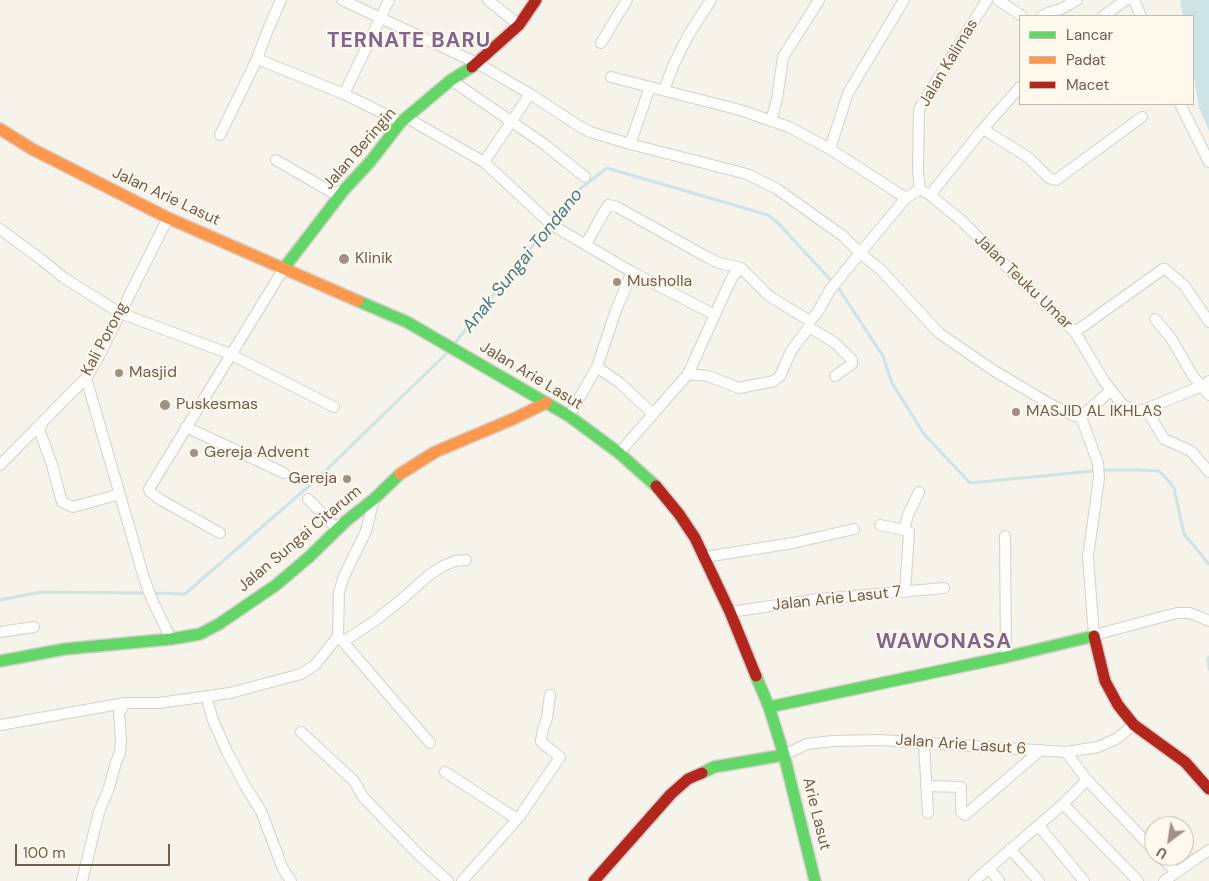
<!DOCTYPE html>
<style>
body{margin:0}
#map{position:relative;width:1209px;height:881px;overflow:hidden;background:#f6f3eb;font-family:"DM Sans",sans-serif}
canvas{display:block}
.legend{position:absolute;left:1019px;top:15px;width:175px;height:90px;box-sizing:border-box;background:#fef8ed;border:1px solid #c6baad;margin:0;padding:6px 9px;list-style:none;font-size:15px;color:#735c4d}
.legend li{display:flex;align-items:center;gap:10px;height:25px}
.legend b{width:25px;border:1px solid #c6baad}
.north{position:absolute;left:1144px;top:816px;width:50px;height:50px;box-sizing:border-box;background:#fef8ed;border:1px solid #c6baad;border-radius:50%;rotate:211deg;font-size:14px;font-weight:700;line-height:20px;text-align:center;color:#735c4d}
.north::after{content:'';display:block;margin:auto;width:18px;height:22px;background:#a19184;clip-path:polygon(50% 0,100% 100%,50% 72%,0 100%)}
.scale{position:absolute;left:15px;top:844px;width:155px;height:22px;box-sizing:border-box;border:2px solid #735c4d;border-top:0;padding-left:6px;font-size:15px;line-height:18px;white-space:nowrap;color:#735c4d;-webkit-text-stroke:4px #fef8ed;paint-order:stroke}
</style>
<div id="map">
<canvas width="1209" height="881"></canvas>
<ul class="legend">
<li><b style="height:6px;background:#63d668"></b>Lancar</li>
<li><b style="height:6px;background:#ff974d"></b>Padat</li>
<li><b style="height:6px;background:#b3261e"></b>Macet</li>
</ul>
<div class="north">U</div>
<div class="scale">100 m</div>
</div>
<script>
const ctx = document.querySelector('canvas').getContext('2d');
ctx.lineJoin = 'round';
function paint(path, color) { ctx.fillStyle = color; ctx.fill(path, 'evenodd'); }
const toPath = rows => new Path2D(rows.map(r => 'M' + r).join(''));
function trace(path, color, width, dash) { ctx.strokeStyle = color; ctx.lineWidth = width; ctx.lineCap = dash ? 'butt' : 'round'; ctx.setLineDash(dash || []); ctx.stroke(path); }
function write(font, color, halo, rows, align = 'center') {
  ctx.font = font + ' "DM Sans",sans-serif'; ctx.lineWidth = 4; ctx.setLineDash([]); ctx.textBaseline = 'middle'; ctx.strokeStyle = halo; ctx.fillStyle = color; for (const [text, x, y, turn = 0] of rows) {
    ctx.save(); ctx.translate(x, y); ctx.rotate((+turn || 0) * Math.PI / 180); ctx.textAlign = isNaN(turn) ? turn : align; if (halo) ctx.strokeText(text, 0, 0); ctx.fillText(text, 0, 0); ctx.restore();
  }
}
paint(toPath([
 [1180,0,1209,0,1209,131,1199,107,1193,72,1193,16,1183,16]
]), '#cee3e5');
trace(toPath([
 [454,344,576,192,607,168,768,215,777,222,839,289,883,356,892,383,924,434,970,483,1104,470,1138,470,1159,471,1167,479,1174,488,1184,534,1209,564],
 [152,593,185,594,317,479,449,351],
 [0,600,41,592,146,593],
 [1209,657,1208,660,1209,669]
]), '#cee3e5', 3);
const street = toPath([
 [342,0,477,63,530,94,579,126,590,132,630,144,747,174,777,189,843,236,860,253,830,290,817,313,810,321,809,327,791,351,780,376,774,381,739,388,708,376,688,374,619,453],
 [488,0,519,25],
 [998,0,1022,16],
 [1134,0,1141,16],
 [1042,16,1048,13,1061,9,1077,0],
 [1103,16,1126,0],
 [601,43,627,0],
 [257,59,344,94,401,122],
 [611,77,740,110,789,127,830,149,906,198],
 [451,80,544,144,585,177],
 [664,90,673,66,689,34,711,0],
 [344,94,389,0],
 [1180,104,1209,162],
 [407,118,484,162,552,225,632,272,715,315],
 [771,121,777,99,783,57,819,0],
 [983,129,1029,158,1049,178,1056,180,1142,117],
 [220,135,257,59,267,32,281,0],
 [630,144,650,87],
 [830,149,848,93,904,0],
 [276,160,333,193,344,190],
 [484,162,530,94],
 [920,189,906,198,860,253,880,269,939,333,993,370,1050,404,1075,416,1081,417,1098,463,1099,478,1088,557,1094,635,1177,613,1190,613,1209,621],
 [920,189,918,171,919,110,922,104,987,0],
 [925,192,930,195,983,129,1020,87],
 [930,195,962,221,1016,276,1075,332,1104,381,1121,403,1133,412,1146,409,1164,439,1191,451,1209,472],
 [0,229,42,260,64,278,120,313,230,354,334,407],
 [586,244,608,205,617,207,705,256,719,263,741,268,769,296,810,321],
 [1155,319,1171,338,1193,376,1209,395],
 [809,327,835,343,852,360,852,364,835,376],
 [1075,332,1163,269,1165,269,1184,285,1209,322],
 [597,367,620,383,653,414],
 [688,374,728,286,733,276,741,268],
 [86,378,144,578,152,600,171,639],
 [1146,409,1202,386,1209,381],
 [569,416,597,367,616,310,632,272],
 [1081,417,1111,390],
 [43,422,39,429,52,465,62,502,73,507,120,494],
 [186,427,284,473],
 [0,465,86,378,98,358,168,218],
 [308,499,335,527,343,523],
 [880,525,904,530],
 [220,533,161,500,150,492,149,489,284,268],
 [1005,536,1006,657],
 [705,557,793,543,854,529],
 [905,592,909,532,904,530,908,515,919,492],
 [730,612,819,599,944,588],
 [0,632,34,627],
 [339,637,430,743],
 [344,641,376,620,401,600,429,575,443,566,455,561,466,560],
 [206,696,213,720,227,752,247,789,261,811,283,869,291,881],
 [0,725,125,703,159,703,230,693,301,674,315,665,338,636,339,592,344,576,366,531,374,499],
 [301,732,354,781,363,797,418,854,448,881],
 [924,744,928,813],
 [1066,752,1087,780,1154,850],
 [784,755,807,744,833,741,880,740,1066,752,1098,747,1116,739,1134,725],
 [445,772,517,819],
 [926,786,961,787,961,812,965,815,1041,750],
 [1063,804,1138,881],
 [1038,825,1084,881],
 [1010,849,1039,881],
 [1160,856,1176,872],
 [989,868,999,881],
 [82,881,99,812,109,788,116,762,120,753,121,741,119,713,125,703],
 [462,881,520,816,560,757,541,742,543,729,547,718,550,695],
 [974,881,1063,804,1087,780],
 [1164,881,1209,850]
]);
const fast = toPath([
 [284,268,344,190,370,162,401,122,451,80,472,67],
 [358,301,407,322,569,416,619,453,656,486],
 [0,661,65,649,171,639,200,634,219,624,276,585,309,557,346,521,374,499,400,474],
 [756,676,769,707,784,755,815,881],
 [769,707,1006,657,1094,636],
 [702,773,714,767,784,755]
]);
const slow = toPath([
 [0,129,32,149,168,218,358,301],
 [400,474,435,452,513,419,546,403]
]);
const jam = toPath([
 [472,67,519,25,536,0],
 [656,486,679,514,695,538,730,612,756,676],
 [1094,636,1105,681,1118,705,1134,725,1185,762,1209,789],
 [594,881,671,794,688,779,702,773]
]);
trace(street, '#d5d0ca', 12);
trace(fast, '#d6d0c9', 14);
trace(slow, '#d6d0c9', 14);
trace(jam, '#d6d0c9', 14);
trace(street, '#fefdfc', 10);
trace(fast, '#63d668', 11);
trace(slow, '#ff974d', 11);
trace(jam, '#b3261e', 11);
for (const [x, y, r, color] of [
 [344,259,6,"#a19184"],
 [617,282,5,"#a19184"],
 [119,373,5,"#a19184"],
 [165,405,6,"#a19184"],
 [1016,412,5,"#a19184"],
 [194,453,5,"#a19184"],
 [347,479,5,"#a19184"]
]) { const dot = new Path2D(); dot.arc(x, y, r, 0, 2 * Math.PI); ctx.fillStyle = color; ctx.fill(dot); trace(dot, '#fef8ed', 2); }
write('16px', '#735c4d', '#fef8ed', [
 ["Jalan Kalimas",949,63,-59],
 ["Jalan Beringin",360,149,-49],
 ["Jalan Arie Lasut",166,197,25],
 ["Jalan Teuku Umar",1023,282,44],
 ["Kali Porong",105,339,-62],
 ["Jalan Arie Lasut",531,376,31],
 ["Jalan Sungai Citarum",300,539,-40],
 ["Jalan Arie Lasut 7",837,599,-6],
 ["Jalan Arie Lasut 6",961,745,4],
 ["Arie Lasut",816,814,76]
]);
write('16px', '#735c4d', '#fef8ed', [
 ["Klinik",355,259],
 ["Musholla",627,282],
 ["Masjid",129,373],
 ["Puskesmas",176,405],
 ["MASJID AL IKHLAS",1026,412],
 ["Gereja Advent",204,453],
 ["Gereja",337,479,"right"]
], 'left');
write('italic 18px', '#487884', '#fef8ed', [
 ["Anak Sungai Tondano",523,261,-51]
]);
ctx.letterSpacing = '1px';
write('bold 21px', '#82658f', '#fef8ed', [
 ["TERNATE BARU",409,41],
 ["WAWONASA",944,642]
]);
ctx.letterSpacing = '0px';
</script>
